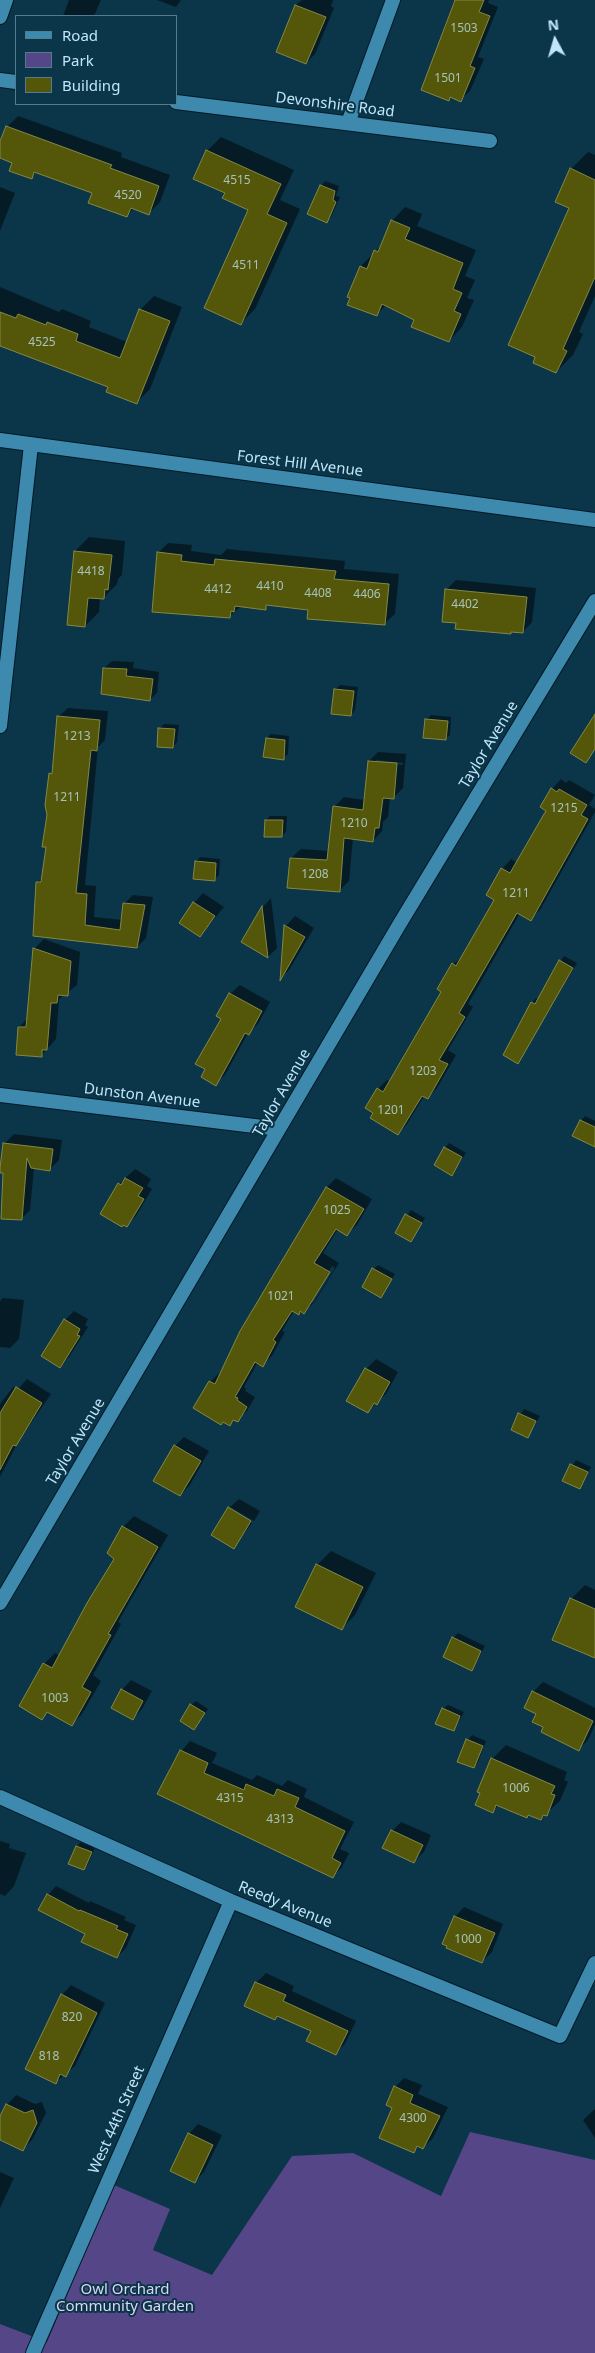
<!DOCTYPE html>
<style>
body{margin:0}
#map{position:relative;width:595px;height:2353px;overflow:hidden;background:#0b3548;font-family:"Noto Sans",sans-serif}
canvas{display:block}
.legend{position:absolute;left:15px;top:15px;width:162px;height:90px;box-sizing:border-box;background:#0b3548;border:1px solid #547b8f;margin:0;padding:6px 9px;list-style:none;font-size:15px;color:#c1e5f9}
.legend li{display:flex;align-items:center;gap:10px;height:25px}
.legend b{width:25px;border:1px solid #547b8f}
.north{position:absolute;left:530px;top:15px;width:50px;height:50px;-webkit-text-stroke:4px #0b3548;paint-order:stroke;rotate:354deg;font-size:14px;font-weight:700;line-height:20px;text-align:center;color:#c1e5f9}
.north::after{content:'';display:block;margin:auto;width:18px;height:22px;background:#c1e5f9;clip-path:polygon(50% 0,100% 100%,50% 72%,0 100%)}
</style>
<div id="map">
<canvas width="595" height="2353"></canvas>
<ul class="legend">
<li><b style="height:6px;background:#3e8aaf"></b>Road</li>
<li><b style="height:14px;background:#554687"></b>Park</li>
<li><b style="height:14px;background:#54570a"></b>Building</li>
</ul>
<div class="north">N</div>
</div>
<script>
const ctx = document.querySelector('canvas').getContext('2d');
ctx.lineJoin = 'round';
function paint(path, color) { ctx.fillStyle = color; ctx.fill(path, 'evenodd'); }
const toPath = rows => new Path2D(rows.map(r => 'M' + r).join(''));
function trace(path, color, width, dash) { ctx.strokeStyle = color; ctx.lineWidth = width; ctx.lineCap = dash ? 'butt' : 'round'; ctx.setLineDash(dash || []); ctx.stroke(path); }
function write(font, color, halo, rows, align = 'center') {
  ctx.font = font + ' "Noto Sans",sans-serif'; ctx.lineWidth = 4; ctx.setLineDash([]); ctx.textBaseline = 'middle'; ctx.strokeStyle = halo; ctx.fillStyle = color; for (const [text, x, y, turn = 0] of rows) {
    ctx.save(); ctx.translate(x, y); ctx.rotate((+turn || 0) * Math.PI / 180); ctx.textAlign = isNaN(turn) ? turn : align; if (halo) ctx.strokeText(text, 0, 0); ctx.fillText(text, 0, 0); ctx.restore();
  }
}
paint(toPath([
 [470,2132,595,2160,595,2353,0,2353,0,2324,47,2342,114,2185,170,2209,153,2250,212,2275,292,2156,353,2153,441,2196]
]), '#554687');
paint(toPath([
 [69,0,101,0,94,16,63,16],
 [157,0,181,0,176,7],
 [302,0,333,0,331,6,334,8,315,54,306,63,277,51,296,5],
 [454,0,489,0,488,3,498,7,478,57,484,59,470,91,460,100,451,97,448,99,440,40],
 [18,116,122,153,121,157,170,175,160,202,149,213,134,208,127,216,93,192,37,171,31,177,14,162,0,157,0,144,7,127],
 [221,137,294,170,280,200,300,209,255,309,241,323,250,209,226,192,207,151],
 [588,152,595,155,595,296,579,332,583,334,573,355,556,372,571,207,571,169],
 [325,181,339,186,336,196,340,197,331,217,327,221,321,186],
 [0,187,15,193,0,231],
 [405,207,422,214,417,226,476,250,465,276,475,280,467,298,474,300,462,327,449,341,415,320,386,305,377,315,361,266,383,244,392,221],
 [0,287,59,312,62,309,91,321,89,327,127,342,140,310,154,296,182,307,150,389,136,403,110,387,0,344],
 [89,537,125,541,122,575,118,579,117,584,103,598,100,598,99,612,85,626,75,551],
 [168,543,192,545,191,551,221,555,227,549,345,561,344,569,399,574,395,614,384,624,270,604,265,608,240,607,229,617,158,553],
 [456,580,536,588,532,622,523,632,513,631,510,633,457,622,447,589],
 [112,661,134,662,133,668,159,672,157,693,149,700,104,668],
 [340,685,358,687,355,710,351,715,336,689],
 [68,708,108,711,105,740,98,747,85,885,96,886,94,917,122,920,124,904,133,895,153,897,146,938,137,947,34,935,37,883,43,877,47,846,50,774,54,771,59,716],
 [431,715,451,717,450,735,445,739,426,720],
 [164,724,179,725,177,742,173,747,160,728],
 [271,734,289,736,288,754,283,758,267,738],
 [378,752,406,754,403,788,394,797,390,797,388,817,383,822,382,831,373,841,353,838,349,881,340,890,289,887,291,858,301,849,329,851,334,807,344,797,365,800,369,761],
 [376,760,403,763,403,765,376,762],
 [561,779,566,783,569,780,595,795,589,805,595,809,595,812,540,910,530,919,520,913,468,1004,473,1007,448,1050,456,1055,437,1088,428,1098,424,1096,407,1124,398,1134,375,1113,378,1089,387,1080,391,1082,443,991,453,964,464,956,496,899,502,869,511,859,518,863,545,815,552,789],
 [270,816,287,816,286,832,282,836,266,820],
 [200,857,220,859,219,875,215,879,196,862],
 [203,893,224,907,200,936,194,903],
 [271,898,277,948,268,957,242,942,263,907],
 [295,916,314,928,289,970,281,978,286,926],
 [44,939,80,952,77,985,59,999,56,1039,41,1056,19,1027,28,1018,34,949],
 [564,956,577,963,518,1063,532,1003,536,998,539,999],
 [240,985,270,1002,258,1024,248,1033,225,1075,215,1084,222,1018,230,994],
 [585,1116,595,1121,595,1145,581,1121],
 [14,1134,62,1140,59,1160,50,1169,34,1168,30,1210,21,1219,4,1144],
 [449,1143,466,1153,452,1174,445,1148],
 [135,1169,151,1179,147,1186,152,1189,136,1216,127,1225,124,1224,119,1184],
 [336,1178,372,1199,357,1225,347,1234,338,1229,323,1253,339,1263,314,1303,304,1312,301,1310,298,1313,294,1311,282,1331,285,1332,272,1356,263,1365,258,1362,244,1387,246,1389,245,1391,255,1397,247,1411,237,1420,235,1419,229,1424,195,1407,210,1382,220,1372,221,1373,241,1331,327,1187],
 [332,1266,335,1268,313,1303,310,1303],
 [411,1210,425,1218,411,1241,396,1232],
 [378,1265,395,1274,381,1296,374,1269],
 [3,1298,24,1300,19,1339,10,1348,0,1347,0,1301],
 [74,1311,88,1319,85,1325,88,1327,69,1357,60,1366,65,1320],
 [376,1359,398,1372,386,1394,367,1412,366,1369],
 [27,1379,51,1394,18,1442,0,1477,0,1404,14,1386,13,1395],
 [524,1409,540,1416,528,1436,512,1429],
 [184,1437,209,1451,190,1485,180,1495,175,1446],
 [576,1460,591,1467,579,1488,564,1480],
 [239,1499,260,1511,254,1521,230,1507],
 [230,1507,230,1510,252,1523,234,1547,213,1535],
 [134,1516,168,1535,118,1622,121,1624,93,1675,101,1681,82,1714,71,1725,48,1712,42,1718,44,1664,55,1653,60,1656,116,1559,123,1527],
 [331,1551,376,1573,355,1615,341,1629,297,1607,317,1565],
 [585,1585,595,1590,595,1657,571,1599],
 [458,1633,485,1646,472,1670,453,1638],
 [131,1680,152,1691,142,1709,133,1719,122,1690],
 [543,1682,595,1708,595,1725,588,1740,579,1749,545,1727,537,1714,526,1708,533,1692],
 [196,1701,208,1709,194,1729,191,1705],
 [448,1705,464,1712,454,1730,443,1709],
 [472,1735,486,1741,478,1762,474,1767,468,1740],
 [190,1741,217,1753,212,1763,252,1780,257,1775,282,1786,288,1780,307,1789,304,1797,354,1822,340,1849,349,1853,342,1867,333,1877,159,1793,173,1761],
 [506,1745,567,1772,564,1780,568,1782,560,1801,540,1819,530,1814,527,1817,499,1805,492,1812,492,1759],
 [401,1822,431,1835,424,1852,414,1861,392,1831],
 [0,1841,10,1844,9,1848,26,1853,14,1886,5,1896,0,1894],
 [81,1842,95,1848,88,1864,84,1869,70,1863,77,1846],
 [56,1886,89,1903,90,1901,126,1917,124,1920,136,1925,126,1948,117,1957,87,1933,48,1895],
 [464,1907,503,1924,492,1952,482,1962,455,1917],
 [266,1973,294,1986,292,1991,356,2021,345,2044,336,2053,313,2031,278,2015,275,2018,256,1983],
 [71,1985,105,2003,75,2066,56,2082,62,1995],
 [404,2078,422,2085,418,2094,448,2107,433,2138,423,2148,419,2146,413,2151,394,2107,395,2087],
 [16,2095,35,2104,42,2102,46,2113,32,2140,23,2149,0,2139,0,2119,7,2105],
 [595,2109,595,2138,583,2120],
 [198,2124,222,2135,204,2172,195,2181,189,2134],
 [0,2172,14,2178,0,2208]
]), '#0007');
const building = toPath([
 [455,0,484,0,479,12,490,16,470,66,475,68,461,102,450,97,449,101,421,90,455,0],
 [295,5,326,17,306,64,276,52,295,5],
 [6,126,112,165,110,168,159,186,149,215,131,208,127,217,88,203,92,193,34,172,32,179,9,171,12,163,0,158,0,141,6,126],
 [206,150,281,184,267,214,287,223,241,325,204,308,248,210,222,198,225,193,193,179,206,150],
 [570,168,595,180,595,277,563,349,567,351,556,373,533,363,535,357,508,345,569,208,555,202,570,168],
 [320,185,335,191,333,200,336,202,327,223,307,214,320,185],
 [391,220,410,228,405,239,463,263,453,289,462,293,454,311,461,314,449,342,411,327,414,320,382,304,377,316,347,305,350,298,347,297,360,266,367,269,374,250,378,252,391,220],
 [139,309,170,321,137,404,106,392,108,387,0,346,0,312,16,318,18,314,46,325,47,322,78,334,76,341,120,358,139,309],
 [74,551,112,555,108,590,105,589,104,599,88,598,85,627,67,625,74,551],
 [157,552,182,555,181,561,214,565,215,559,336,571,334,579,389,584,385,625,307,619,308,610,266,605,266,610,235,606,234,612,231,611,230,618,152,612,157,552],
 [445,589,527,597,523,633,511,632,511,634,455,629,456,623,442,622,445,589],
 [103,668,127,669,126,676,153,679,150,701,101,694,103,668],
 [334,689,354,691,351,716,331,714,334,689],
 [595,714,595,749,586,763,570,753,595,714],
 [57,716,100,720,97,751,91,750,76,893,87,894,85,925,120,930,123,903,145,905,137,948,33,936,36,882,41,882,46,847,42,847,47,815,45,805,49,773,52,774,57,716],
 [425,719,448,721,446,740,423,738,425,719],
 [158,728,175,729,173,748,157,747,158,728],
 [266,738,285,740,284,760,263,757,266,738],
 [368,761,397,763,394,799,383,798,379,828,375,828,373,842,344,838,340,892,287,888,290,858,327,860,333,806,363,810,368,761],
 [551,788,557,792,559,789,587,805,581,815,588,819,531,921,517,913,459,1013,465,1017,439,1060,448,1064,428,1099,422,1096,398,1135,370,1118,373,1113,365,1108,377,1088,383,1092,441,992,437,989,452,963,456,966,494,900,486,895,501,868,510,873,544,814,546,811,540,807,551,788],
 [265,820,283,820,282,837,264,837,265,820],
 [195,861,216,863,215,881,193,879,195,861],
 [193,902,215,916,200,937,179,923,193,902],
 [262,906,268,958,241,942,262,906],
 [284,925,305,937,280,981,284,925],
 [33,948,71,961,68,996,58,995,57,1003,51,1003,47,1050,42,1050,42,1057,16,1055,18,1027,26,1027,33,948],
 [559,960,573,968,518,1064,503,1055,531,1002,535,1004,559,960],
 [229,993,262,1011,249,1035,245,1033,216,1086,201,1077,205,1069,195,1064,221,1019,216,1016,229,993],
 [580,1120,595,1127,595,1147,572,1136,580,1120],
 [3,1143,53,1149,50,1171,31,1168,27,1158,22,1220,1,1219,3,1173,0,1173,0,1168,3,1143],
 [444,1147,462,1157,452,1176,434,1165,444,1147],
 [125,1178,143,1188,138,1196,144,1199,127,1227,123,1225,122,1227,100,1214,118,1183,121,1185,125,1178],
 [326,1187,364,1209,347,1236,336,1229,314,1263,330,1272,304,1314,300,1311,299,1315,292,1311,273,1340,276,1342,263,1367,255,1362,235,1397,238,1398,237,1400,247,1407,238,1422,233,1420,230,1426,223,1422,221,1425,193,1408,209,1381,215,1384,240,1331,326,1187],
 [405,1214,422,1223,411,1242,395,1233,405,1214],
 [372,1268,392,1279,381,1298,362,1287,372,1268],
 [64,1319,80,1329,77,1335,80,1336,60,1368,41,1356,64,1319],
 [365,1368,390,1382,377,1405,374,1403,368,1413,346,1401,365,1368],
 [16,1387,42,1403,16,1446,13,1445,0,1470,0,1413,16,1387],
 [518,1413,536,1421,528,1438,511,1430,518,1413],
 [174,1445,201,1461,180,1496,153,1481,174,1445],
 [570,1464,588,1472,580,1489,562,1481,570,1464],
 [228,1507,251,1521,234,1549,211,1535,228,1507],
 [122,1526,158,1547,108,1634,111,1635,82,1687,91,1692,72,1726,47,1712,42,1720,19,1706,43,1663,52,1668,87,1603,114,1559,107,1553,122,1526],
 [316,1564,363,1587,342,1630,295,1607,316,1564],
 [570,1598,595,1609,595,1658,552,1640,570,1598],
 [452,1637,481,1651,472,1671,443,1657,452,1637],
 [121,1689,143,1701,133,1720,111,1708,121,1689],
 [532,1691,593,1721,579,1751,541,1732,543,1727,532,1722,536,1714,524,1708,532,1691],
 [190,1704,205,1713,194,1730,180,1721,190,1704],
 [442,1708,460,1716,454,1731,435,1724,442,1708],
 [466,1739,483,1746,474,1768,457,1762,466,1739],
 [180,1750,208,1763,204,1773,244,1790,246,1784,274,1796,277,1789,299,1798,295,1807,345,1831,332,1858,341,1863,333,1878,157,1794,180,1750],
 [491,1758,555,1786,551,1794,555,1795,547,1816,543,1815,541,1820,528,1815,527,1818,496,1805,493,1813,475,1805,480,1793,477,1792,491,1758],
 [391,1830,423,1845,414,1863,382,1848,391,1830],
 [76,1846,92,1852,84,1870,68,1864,76,1846],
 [47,1894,79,1911,80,1910,118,1926,116,1929,128,1934,117,1958,81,1942,85,1934,38,1910,47,1894],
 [454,1916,495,1933,482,1963,446,1948,447,1946,442,1944,454,1916],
 [255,1982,286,1995,283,2001,348,2031,336,2055,306,2041,311,2031,277,2016,275,2020,244,2006,255,1982],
 [61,1994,97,2013,66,2077,60,2074,56,2084,25,2069,61,1994],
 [394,2086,413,2095,410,2103,440,2116,423,2149,417,2146,414,2153,379,2138,392,2108,386,2105,394,2086],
 [6,2104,25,2113,33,2110,37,2123,23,2151,0,2140,0,2116,6,2104],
 [188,2133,213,2145,195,2183,170,2171,188,2133]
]);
paint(building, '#54570a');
trace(building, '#848843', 1);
const minor = toPath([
 [0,17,6,0],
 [0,80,16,82],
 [176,102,490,141],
 [348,123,393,0],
 [0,726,31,445],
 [0,1095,279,1129],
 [0,1603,399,925,595,601],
 [0,1797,231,1901,560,2036,595,1963],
 [33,2353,231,1901]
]);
const secondary = toPath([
 [0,440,595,520]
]);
trace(minor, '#041b27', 16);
trace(secondary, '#041b27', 16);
trace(minor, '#3e8aaf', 14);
trace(secondary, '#3e8aaf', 14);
write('12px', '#a6c2bd', null, [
 ["1503",464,29],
 ["1501",448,79],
 ["4515",237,181],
 ["4520",128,196],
 ["4511",246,266],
 ["4525",42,343],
 ["4418",91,572],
 ["4410",270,587],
 ["4412",218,590],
 ["4408",318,594],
 ["4406",367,595],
 ["4402",465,605],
 ["1213",77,737],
 ["1211",67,798],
 ["1215",564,809],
 ["1210",354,824],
 ["1208",315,875],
 ["1211",516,894],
 ["1203",423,1072],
 ["1201",391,1111],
 ["1025",337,1211],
 ["1021",281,1297],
 ["1003",55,1699],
 ["1006",516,1789],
 ["4315",230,1799],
 ["4313",280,1820],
 ["1000",468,1940],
 ["820",72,2018],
 ["818",49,2057],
 ["4300",413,2119]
]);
write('15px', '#c1e5f9', '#0b3548', [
 ["Devonshire Road",335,105,7],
 ["Forest Hill Avenue",300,464,7],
 ["Taylor Avenue",489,745,-59],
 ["Taylor Avenue",282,1093,-60],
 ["Dunston Avenue",142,1096,7],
 ["Taylor Avenue",76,1442,-59],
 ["Reedy Avenue",285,1905,22],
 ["West 44th Street",117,2120,-66]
]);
write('15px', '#dad6f2', '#0b3548', [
 ["Owl Orchard",125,2290],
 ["Community Garden",125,2307]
]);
</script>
